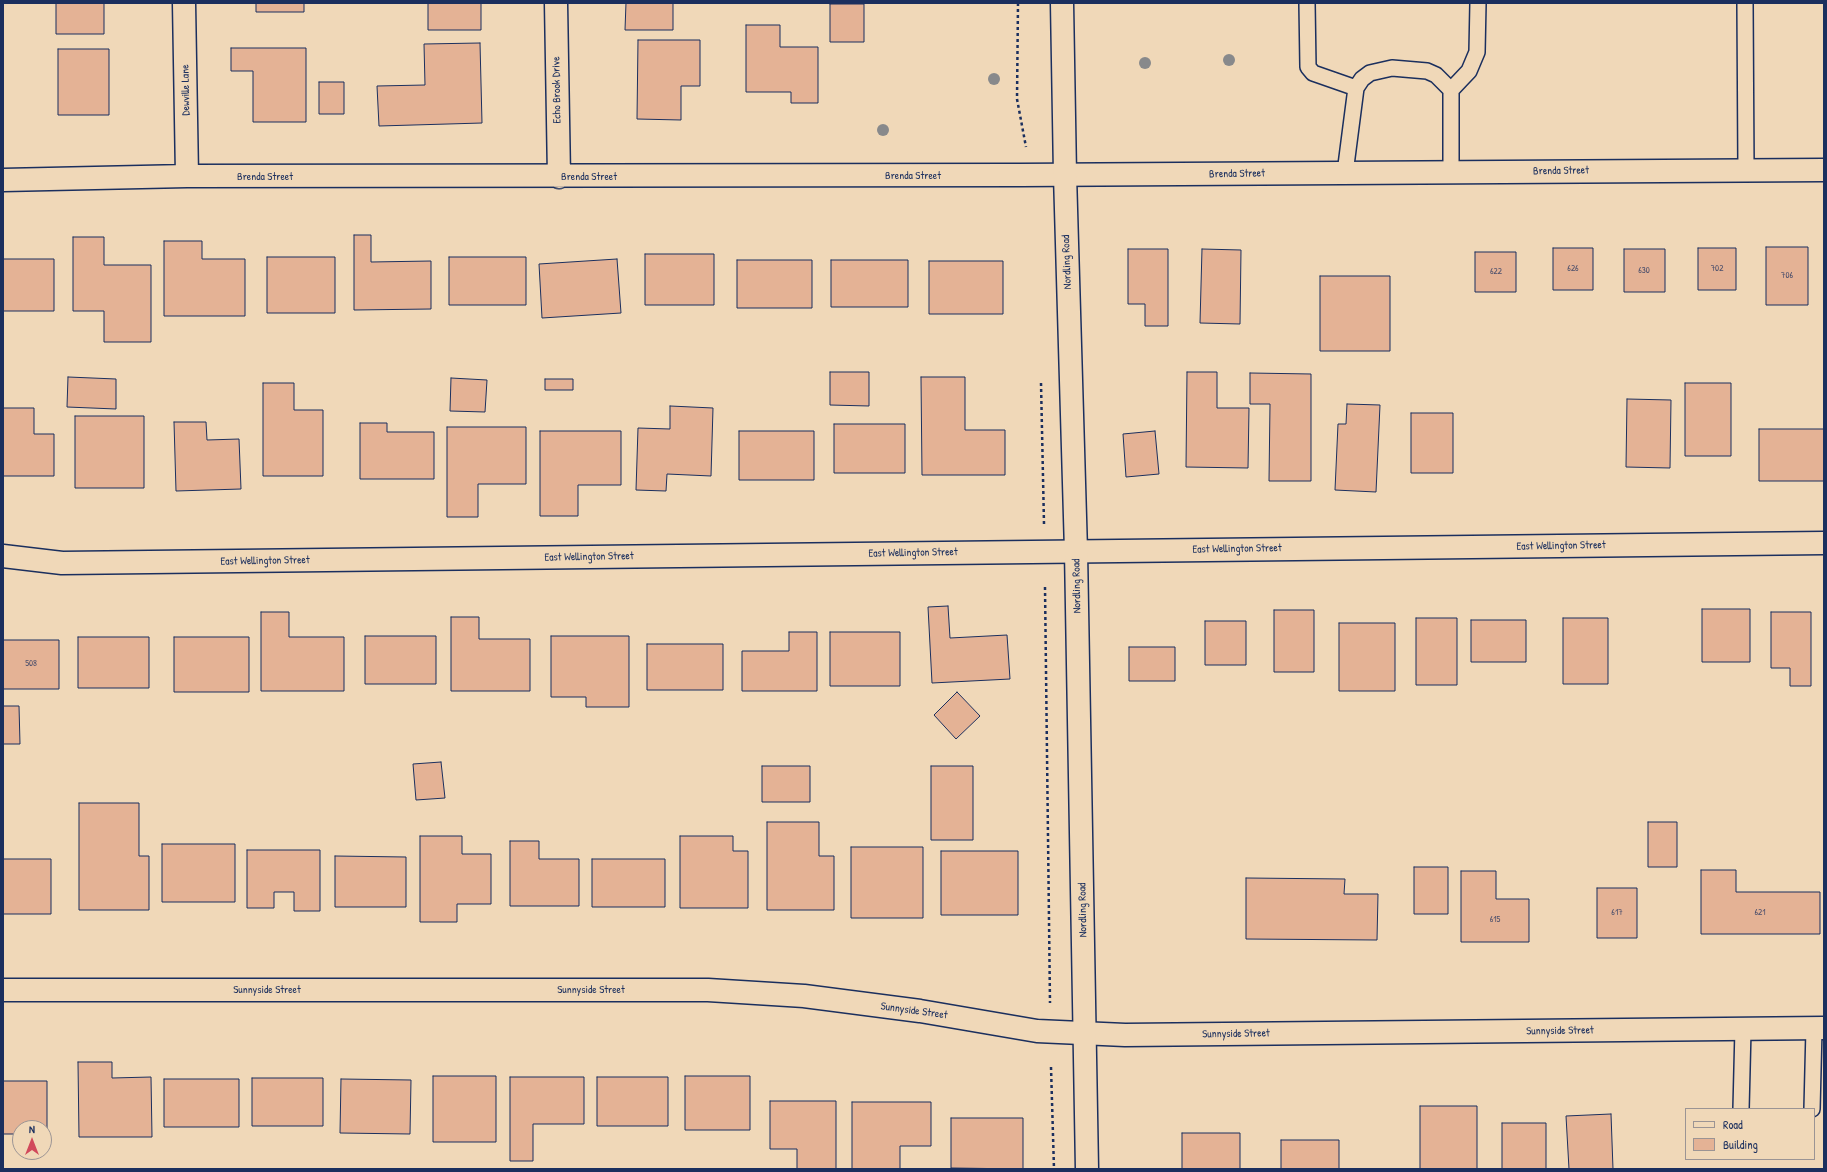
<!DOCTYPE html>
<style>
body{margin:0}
#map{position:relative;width:1827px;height:1172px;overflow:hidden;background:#f0d8b8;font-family:"Patrick Hand",sans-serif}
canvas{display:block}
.frame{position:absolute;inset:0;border:4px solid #1b2f5e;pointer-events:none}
.legend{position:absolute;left:1685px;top:1108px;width:130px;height:52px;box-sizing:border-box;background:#f0d8b8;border:1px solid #9b9494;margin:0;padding:5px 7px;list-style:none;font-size:12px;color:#1b2f5e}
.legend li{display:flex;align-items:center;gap:8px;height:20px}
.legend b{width:20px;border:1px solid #9b9494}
.north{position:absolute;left:12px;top:1120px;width:40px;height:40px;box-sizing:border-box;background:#f0d8b8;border:1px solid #9b9494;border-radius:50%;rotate:0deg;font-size:11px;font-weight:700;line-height:16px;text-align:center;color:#1b2f5e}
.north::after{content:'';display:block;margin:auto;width:14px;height:18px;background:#d1495b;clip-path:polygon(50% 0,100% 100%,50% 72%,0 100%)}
</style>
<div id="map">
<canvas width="1827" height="1172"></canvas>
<div class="frame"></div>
<ul class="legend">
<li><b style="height:5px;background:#f0d8b8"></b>Road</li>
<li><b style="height:11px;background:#e4b295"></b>Building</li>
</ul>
<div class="north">N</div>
</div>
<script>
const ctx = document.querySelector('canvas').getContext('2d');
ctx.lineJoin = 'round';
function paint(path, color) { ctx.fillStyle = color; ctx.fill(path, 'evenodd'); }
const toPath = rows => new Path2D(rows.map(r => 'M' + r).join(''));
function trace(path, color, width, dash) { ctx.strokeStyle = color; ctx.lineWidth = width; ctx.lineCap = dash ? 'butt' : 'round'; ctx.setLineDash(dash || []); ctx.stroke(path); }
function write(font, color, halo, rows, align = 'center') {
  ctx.font = font + ' "Patrick Hand",sans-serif'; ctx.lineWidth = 3.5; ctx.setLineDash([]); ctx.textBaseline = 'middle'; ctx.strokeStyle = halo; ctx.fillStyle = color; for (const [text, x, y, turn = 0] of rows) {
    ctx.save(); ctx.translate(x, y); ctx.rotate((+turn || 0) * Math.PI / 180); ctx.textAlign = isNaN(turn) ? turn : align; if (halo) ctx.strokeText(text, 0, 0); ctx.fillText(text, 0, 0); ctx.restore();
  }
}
const building = toPath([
 [56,3,104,3,104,34,56,34,56,3],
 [256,3,304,3,304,12,256,12,256,3],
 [428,3,481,3,481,30,428,30,428,3],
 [626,3,673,3,673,30,625,30,626,3],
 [830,4,864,4,864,42,830,42,830,4],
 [746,25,780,25,780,47,818,47,818,103,791,103,791,92,746,92,746,25],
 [638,40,700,40,700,86,681,86,681,120,637,119,638,40],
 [480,43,482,123,379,126,377,86,425,85,424,44,480,43],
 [231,48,306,48,306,122,253,122,253,71,231,71,231,48],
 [58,49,109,49,109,115,58,115,58,49],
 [319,82,344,82,344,114,319,114,319,82],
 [354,235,371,235,371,262,431,261,431,309,354,310,354,235],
 [73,237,104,237,104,265,151,265,151,342,104,342,104,311,73,311,73,237],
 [164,241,202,241,202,259,245,259,245,316,164,316,164,241],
 [1766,247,1808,247,1808,305,1766,305,1766,247],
 [1553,248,1593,248,1593,290,1553,290,1553,248],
 [1698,248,1736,248,1736,290,1698,290,1698,248],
 [1128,249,1168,249,1168,326,1145,326,1145,304,1128,304,1128,249],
 [1202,249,1241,250,1240,324,1200,323,1202,249],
 [1624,249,1665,249,1665,292,1624,292,1624,249],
 [1475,252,1516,252,1516,292,1475,292,1475,252],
 [645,254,714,254,714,305,645,305,645,254],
 [267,257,335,257,335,313,267,313,267,257],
 [449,257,526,257,526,305,449,305,449,257],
 [3,259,54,259,54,311,3,311,3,259],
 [617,259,621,313,542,318,539,264,617,259],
 [737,260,812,260,812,308,737,308,737,260],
 [831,260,908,260,908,307,831,307,831,260],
 [929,261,1003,261,1003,314,929,314,929,261],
 [1320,276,1390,276,1390,351,1320,351,1320,276],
 [830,372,869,372,869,406,830,405,830,372],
 [1187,372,1217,372,1217,408,1249,408,1248,468,1186,467,1187,372],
 [1250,373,1311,374,1311,481,1269,481,1270,404,1250,404,1250,373],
 [68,377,116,379,116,409,67,407,68,377],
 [921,377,965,377,965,430,1005,430,1005,475,922,475,921,377],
 [451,378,487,380,485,412,450,411,451,378],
 [545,379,573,379,573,390,545,390,545,379],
 [263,383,294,383,294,410,323,410,323,476,263,476,263,383],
 [1685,383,1731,383,1731,456,1685,456,1685,383],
 [1627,399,1671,400,1670,468,1626,467,1627,399],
 [1347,404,1380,405,1376,492,1335,490,1338,424,1346,424,1347,404],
 [670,406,713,408,711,476,667,474,666,491,636,490,638,428,670,429,670,406],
 [3,408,34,408,34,434,54,434,54,476,3,476,3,408],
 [1411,413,1453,413,1453,473,1411,473,1411,413],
 [75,416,144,416,144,488,75,488,75,416],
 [174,422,206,422,207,440,239,439,241,489,176,491,174,422],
 [360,423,387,423,387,432,434,432,434,479,360,479,360,423],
 [834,424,905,424,905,473,834,473,834,424],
 [447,427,526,427,526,484,478,484,478,517,447,517,447,427],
 [1759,429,1824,429,1824,481,1759,481,1759,429],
 [540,431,621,431,621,485,578,485,578,516,540,516,540,431],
 [739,431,814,431,814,480,739,480,739,431],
 [1155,431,1159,474,1126,477,1123,434,1155,431],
 [948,606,950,638,1007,635,1010,679,932,683,928,607,948,606],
 [1702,609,1750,609,1750,662,1702,662,1702,609],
 [1274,610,1314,610,1314,672,1274,672,1274,610],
 [261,612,289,612,289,637,344,637,344,691,261,691,261,612],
 [1771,612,1811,612,1811,686,1790,686,1790,668,1771,668,1771,612],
 [451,617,479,617,479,639,530,639,530,691,451,691,451,617],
 [1416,618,1457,618,1457,685,1416,685,1416,618],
 [1563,618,1608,618,1608,684,1563,684,1563,618],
 [1471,620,1526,620,1526,662,1471,662,1471,620],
 [1205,621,1246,621,1246,665,1205,665,1205,621],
 [1339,623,1395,623,1395,691,1339,691,1339,623],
 [789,632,817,632,817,691,742,691,742,651,789,651,789,632],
 [830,632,900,632,900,686,830,686,830,632],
 [365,636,436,636,436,684,365,684,365,636],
 [551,636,629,636,629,707,586,707,586,697,551,697,551,636],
 [78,637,149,637,149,688,78,688,78,637],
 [174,637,249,637,249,692,174,692,174,637],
 [3,640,59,640,59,689,3,689,3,640],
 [647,644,723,644,723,690,647,690,647,644],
 [1129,647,1175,647,1175,681,1129,681,1129,647],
 [957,692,980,716,956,739,934,715,957,692],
 [3,706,19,706,20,744,3,744,3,706],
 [441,762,445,798,416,800,413,764,441,762],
 [762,766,810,766,810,802,762,802,762,766],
 [931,766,973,766,973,840,931,840,931,766],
 [79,803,139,803,139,856,149,856,149,910,79,910,79,803],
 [767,822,819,822,819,856,834,856,834,910,767,910,767,822],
 [1648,822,1677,822,1677,867,1648,867,1648,822],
 [420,836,462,836,462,854,491,854,491,904,457,904,457,922,420,922,420,836],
 [680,836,733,836,733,851,748,851,748,908,680,908,680,836],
 [510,841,539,841,539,859,579,859,579,906,510,906,510,841],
 [162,844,235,844,235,902,162,902,162,844],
 [851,847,923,847,923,918,851,918,851,847],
 [247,850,320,850,320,911,294,911,294,892,274,892,274,908,247,908,247,850],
 [941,851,1018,851,1018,915,941,915,941,851],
 [335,856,406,857,406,907,335,907,335,856],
 [3,859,51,859,51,914,3,914,3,859],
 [592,859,665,859,665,907,592,907,592,859],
 [1414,867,1448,867,1448,914,1414,914,1414,867],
 [1701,870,1736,870,1736,892,1820,892,1820,934,1701,934,1701,870],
 [1461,871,1496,871,1496,899,1529,899,1529,942,1461,942,1461,871],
 [1246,878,1345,879,1344,894,1378,894,1377,940,1246,939,1246,878],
 [1597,888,1637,888,1637,938,1597,938,1597,888],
 [78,1062,112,1062,112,1078,151,1077,152,1137,79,1137,78,1062],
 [433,1076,496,1076,496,1142,433,1142,433,1076],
 [685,1076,750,1076,750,1130,685,1130,685,1076],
 [510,1077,584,1077,584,1124,533,1124,533,1161,510,1161,510,1077],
 [597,1077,668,1077,668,1126,597,1126,597,1077],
 [252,1078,323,1078,323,1126,252,1126,252,1078],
 [164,1079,239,1079,239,1127,164,1127,164,1079],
 [341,1079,411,1080,410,1134,340,1133,341,1079],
 [3,1081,47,1081,47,1134,44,1134,44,1128,20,1128,20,1134,3,1134,3,1081],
 [770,1101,836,1101,836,1169,797,1169,797,1149,770,1149,770,1101],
 [852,1102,931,1102,931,1146,900,1146,900,1169,852,1169,852,1102],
 [1420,1106,1477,1106,1477,1169,1420,1169,1420,1106],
 [1611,1114,1613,1169,1569,1169,1566,1116,1611,1114],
 [951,1118,1023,1118,1023,1169,951,1168,951,1118],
 [1502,1123,1546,1123,1546,1169,1502,1169,1502,1123],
 [1182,1133,1240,1133,1240,1169,1182,1169,1182,1133],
 [1281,1140,1339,1140,1339,1169,1281,1169,1281,1140]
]);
paint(building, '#e4b295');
trace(building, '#1b2f5e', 1);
const service = toPath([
 [1307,3,1308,67,1313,73,1356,88],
 [1745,3,1746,170],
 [1451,90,1469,71,1477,52,1478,3],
 [1345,173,1356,88,1362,79,1370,73,1392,68,1427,71,1436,75,1451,90,1451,172],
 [1741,1109,1743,1029],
 [1812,1109,1814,1029]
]);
const minor = toPath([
 [184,3,187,176],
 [556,3,559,177],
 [3,180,187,176,1020,175,1824,170],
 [3,556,62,563,1824,543],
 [3,990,708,990,804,996,920,1011,1037,1031,1125,1035,1824,1028]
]);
const tertiary = toPath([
 [1062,3,1065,175,1076,551,1087,1169]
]);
trace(service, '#1b2f5e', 18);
trace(minor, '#1b2f5e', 25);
trace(tertiary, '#1b2f5e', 25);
trace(toPath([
 [1018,3,1017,99,1026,147],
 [1041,383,1044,524],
 [1045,587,1050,1003],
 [1051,1067,1054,1169]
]), '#1b2f5e', 2.5, [3, 3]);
trace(service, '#f0d8b8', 15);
trace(minor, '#f0d8b8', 22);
trace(tertiary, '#f0d8b8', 22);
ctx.fillStyle = '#88898b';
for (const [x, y] of [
 [1229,60],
 [1145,63],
 [994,79],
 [883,130]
]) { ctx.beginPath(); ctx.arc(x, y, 6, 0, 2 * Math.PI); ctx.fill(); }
write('9px', '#4d506c', null, [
 ["626",1573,269],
 ["702",1717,269],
 ["630",1644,271],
 ["622",1496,272],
 ["706",1787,276],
 ["508",31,664],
 ["617",1617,913],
 ["621",1760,913],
 ["615",1495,920]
]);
write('11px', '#1b2f5e', '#f0d8b8', [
 ["Dewville Lane",186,90,-91],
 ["Echo Brook Drive",557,90,-91],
 ["Brenda Street",1561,171,-1],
 ["Brenda Street",1237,174,-1],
 ["Brenda Street",913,176],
 ["Brenda Street",265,177],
 ["Brenda Street",589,177],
 ["Nordling Road",1067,262,-92],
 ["East Wellington Street",1561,546,-1],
 ["East Wellington Street",1237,549,-1],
 ["East Wellington Street",913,553,-1],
 ["East Wellington Street",589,557,-1],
 ["East Wellington Street",265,561,-1],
 ["Nordling Road",1077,586,-91],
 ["Nordling Road",1083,910,-91],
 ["Sunnyside Street",267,990],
 ["Sunnyside Street",591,990],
 ["Sunnyside Street",914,1011,8],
 ["Sunnyside Street",1560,1031,-1],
 ["Sunnyside Street",1236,1034,-1]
]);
</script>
